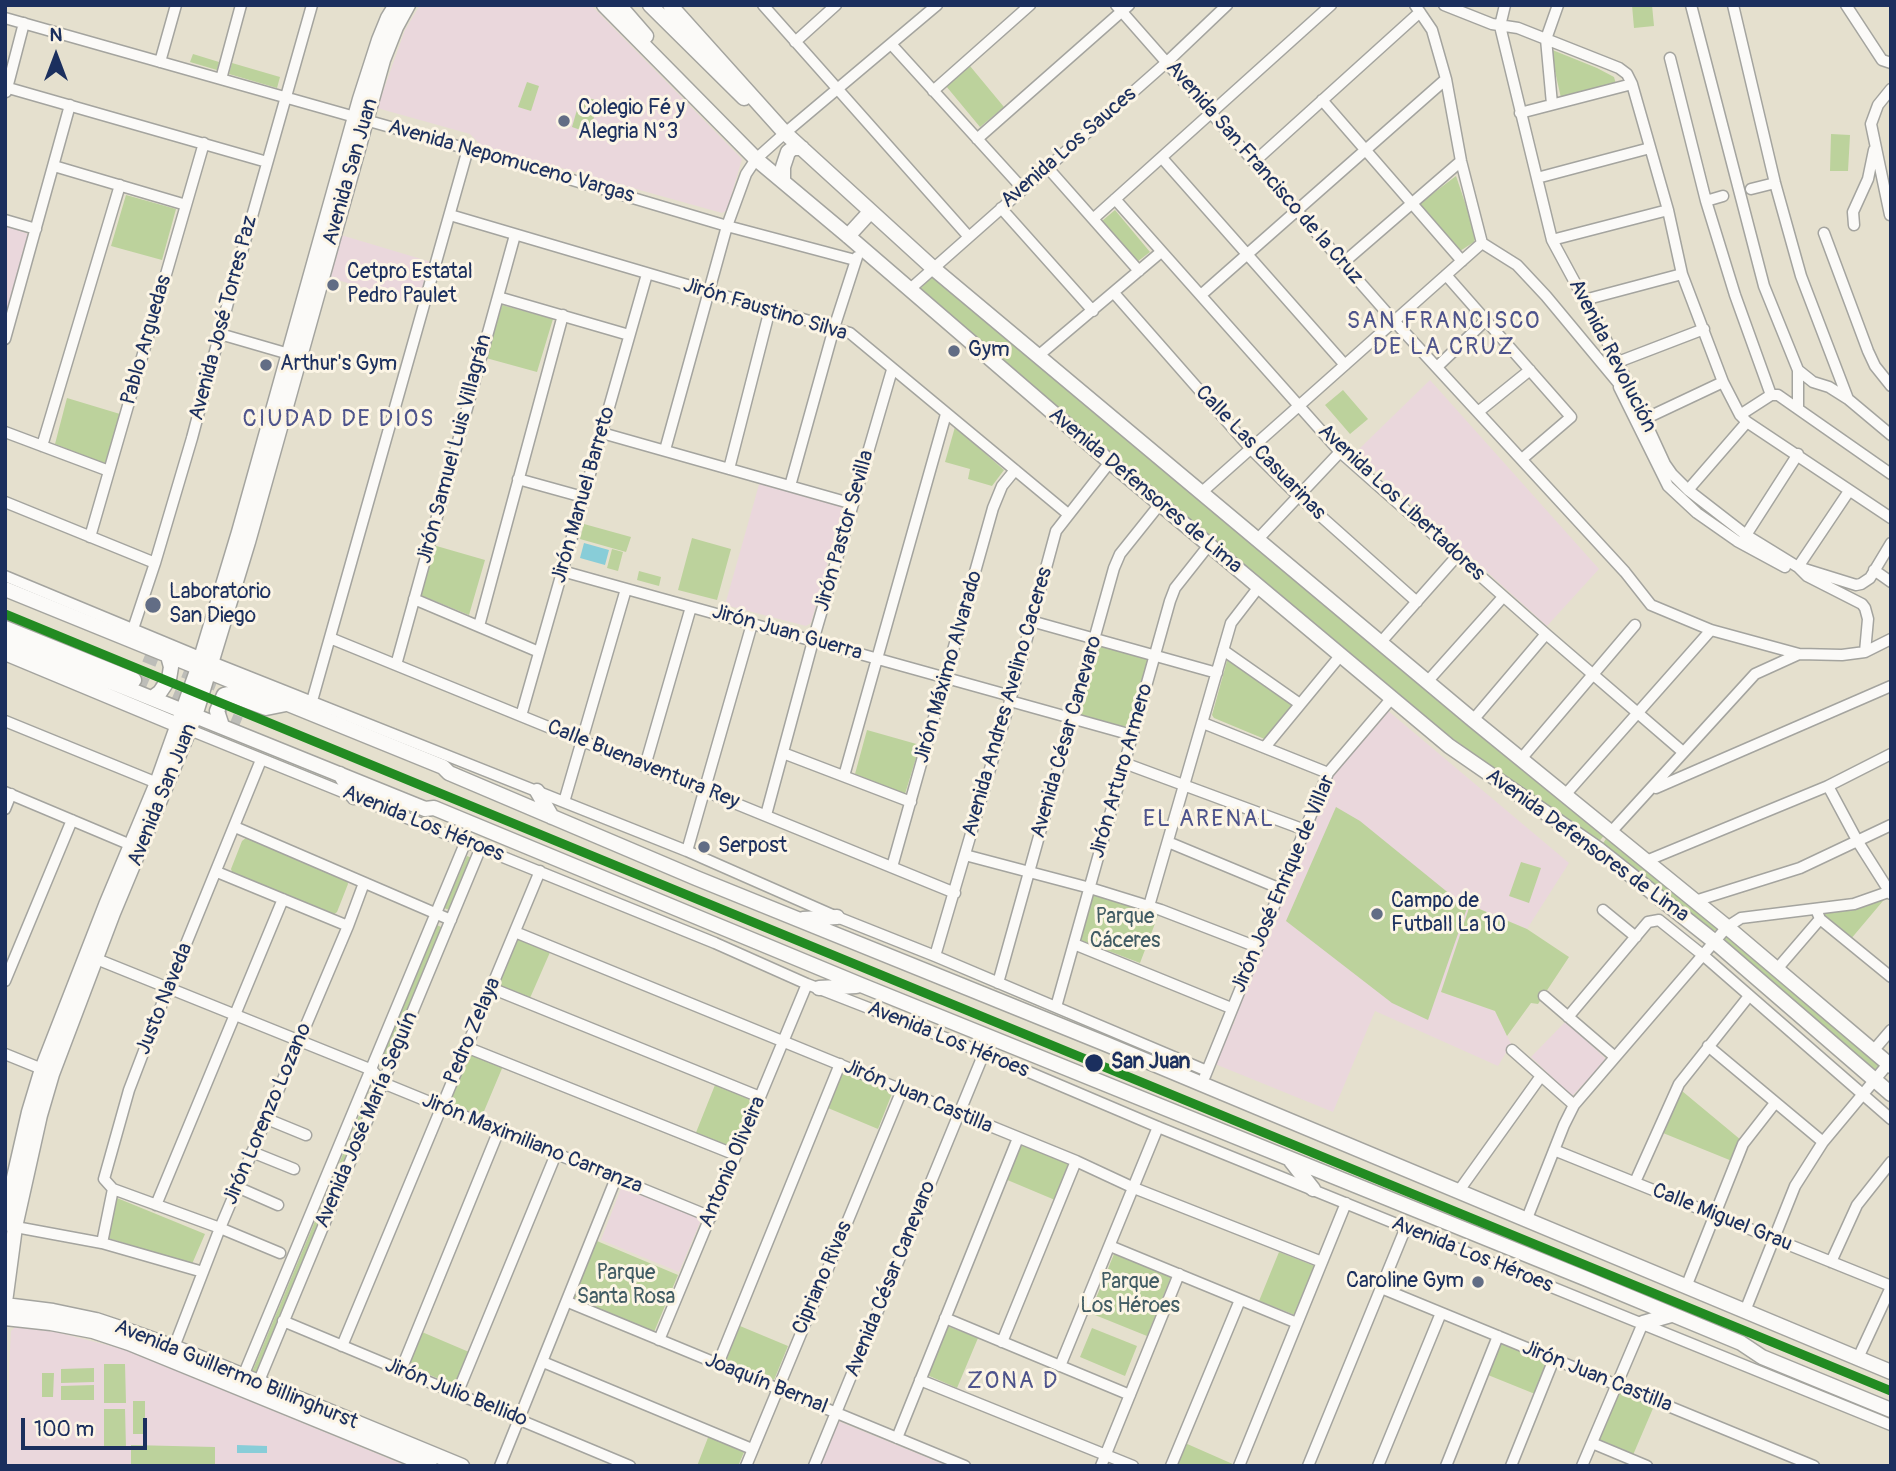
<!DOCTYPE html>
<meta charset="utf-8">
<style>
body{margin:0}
#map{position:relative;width:1896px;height:1471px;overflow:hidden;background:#e5e0ce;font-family:Pangolin,sans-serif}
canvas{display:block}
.frame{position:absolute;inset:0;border:7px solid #1b2f5e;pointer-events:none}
.north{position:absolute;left:21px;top:21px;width:70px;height:70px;-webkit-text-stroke:5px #fcf5e5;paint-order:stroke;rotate:0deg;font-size:19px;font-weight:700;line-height:28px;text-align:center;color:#1b2f5e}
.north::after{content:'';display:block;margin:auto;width:24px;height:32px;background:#1b2f5e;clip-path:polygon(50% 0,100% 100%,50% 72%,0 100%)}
.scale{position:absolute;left:21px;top:1418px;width:126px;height:32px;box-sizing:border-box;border:4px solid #1b2f5e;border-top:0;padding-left:9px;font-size:21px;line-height:24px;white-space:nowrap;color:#1b2f5e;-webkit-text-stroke:5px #fcf5e5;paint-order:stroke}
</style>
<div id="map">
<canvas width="1896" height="1471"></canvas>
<div class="frame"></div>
<div class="north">N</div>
<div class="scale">100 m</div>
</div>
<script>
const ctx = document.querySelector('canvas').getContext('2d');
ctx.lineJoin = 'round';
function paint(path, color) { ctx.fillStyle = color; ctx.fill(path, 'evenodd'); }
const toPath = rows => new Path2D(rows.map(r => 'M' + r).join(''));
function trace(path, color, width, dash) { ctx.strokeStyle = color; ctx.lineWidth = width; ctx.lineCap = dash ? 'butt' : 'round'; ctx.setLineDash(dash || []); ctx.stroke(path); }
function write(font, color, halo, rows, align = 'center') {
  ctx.font = font + ' Pangolin,sans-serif'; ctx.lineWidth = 6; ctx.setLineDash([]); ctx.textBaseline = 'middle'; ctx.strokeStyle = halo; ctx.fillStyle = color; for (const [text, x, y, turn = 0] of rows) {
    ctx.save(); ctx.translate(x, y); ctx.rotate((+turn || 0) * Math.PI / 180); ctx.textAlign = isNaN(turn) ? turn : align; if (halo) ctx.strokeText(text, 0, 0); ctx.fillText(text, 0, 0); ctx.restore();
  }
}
paint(toPath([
 [420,5,591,5,742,159,727,210,722,213,482,146,470,134,377,108,405,30],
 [5,226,26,233,29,236,5,320],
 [341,235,431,262,418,305,328,277],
 [1430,380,1599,569,1547,626,1355,453],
 [760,481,842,505,843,508,811,623,806,626,725,605],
 [1387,710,1569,863,1527,929,1470,905,1441,992,1495,1011,1511,1044,1498,1066,1375,1011,1333,1112,1215,1064,1230,1025,1234,1024,1235,1015,1331,775],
 [1566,1021,1607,1060,1572,1096,1531,1057],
 [622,1186,702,1218,679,1272,601,1240],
 [15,1327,56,1332,123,1349,407,1466,7,1466,9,1367,11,1331],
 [838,1421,948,1466,820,1466]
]), '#ead7dc');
paint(toPath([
 [1632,5,1652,5,1654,26,1634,28],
 [1550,49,1597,68,1614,77,1616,84,1561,98],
 [193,54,219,62,217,70,190,62],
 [232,63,280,77,277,88,229,74],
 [970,66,1004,107,980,127,946,86],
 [527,82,539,86,531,111,518,107],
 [581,96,599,101,589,133,572,127],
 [1831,134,1850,135,1848,171,1830,171],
 [1456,176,1476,235,1474,242,1460,251,1419,204],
 [126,195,176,209,162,260,111,246],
 [1115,210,1150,252,1137,262,1102,221],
 [934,274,1606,833,1597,844,1400,700,919,290],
 [502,305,553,319,537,372,486,358],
 [1343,390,1368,419,1350,434,1325,405],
 [67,398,120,414,105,464,55,444],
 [955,427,1004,470,992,486,968,479,970,469,945,462],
 [584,524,631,537,626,552,580,539],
 [692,538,731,549,717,600,678,590],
 [433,545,485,560,469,615,420,595],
 [612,549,623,552,618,571,607,568],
 [639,571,661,577,659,586,637,580],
 [1100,645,1149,659,1130,729,1080,715],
 [1230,659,1294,707,1267,740,1214,718,1212,715,1227,661],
 [867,730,920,745,905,794,855,774],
 [1336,807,1360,821,1467,908,1428,1020,1392,1003,1286,921],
 [247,837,347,880,348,884,337,912,333,915,232,872,231,869,242,841],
 [1607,837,1718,926,1717,930,1712,931,1602,845],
 [467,856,472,858,449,910,444,908],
 [1521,862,1541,868,1529,903,1509,896],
 [1094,893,1159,913,1140,963,1080,940],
 [1888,895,1850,940,1828,921,1821,911],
 [1470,905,1527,929,1569,957,1538,1004,1531,1003,1507,1036,1495,1011,1441,992],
 [437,925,443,928,384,1068,378,1065],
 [1728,935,1881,1062,1880,1069,1874,1072,1722,940],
 [516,936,551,950,530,998,496,984],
 [468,1053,503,1066,482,1116,448,1103],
 [844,1070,893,1091,878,1129,828,1108],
 [715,1085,752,1100,732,1150,695,1135],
 [371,1087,377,1090,257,1374,252,1372],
 [1682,1091,1741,1140,1732,1161,1663,1133],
 [1019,1144,1070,1164,1055,1200,1005,1179],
 [117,1198,205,1234,192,1264,108,1238],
 [597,1241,678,1275,654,1332,574,1298],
 [1279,1252,1315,1266,1295,1315,1259,1301],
 [1114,1254,1171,1277,1147,1336,1090,1313],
 [740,1326,788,1346,774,1380,726,1360],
 [947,1326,978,1338,957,1388,927,1375],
 [1092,1328,1137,1346,1125,1376,1080,1357],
 [422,1332,469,1352,454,1385,408,1366],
 [1501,1342,1548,1362,1535,1394,1488,1375],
 [104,1364,125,1364,126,1403,104,1403],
 [94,1368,94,1382,61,1383,61,1369],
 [42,1373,54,1373,53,1397,42,1397],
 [94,1385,94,1400,61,1400,61,1386],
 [1618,1391,1654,1406,1633,1455,1598,1440],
 [133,1401,145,1401,145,1434,133,1434],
 [104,1409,125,1409,126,1448,104,1449],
 [709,1435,745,1450,738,1466,697,1466],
 [1185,1443,1235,1465,1175,1466],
 [131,1445,215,1447,215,1466,131,1466]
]), '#bcd29c');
paint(toPath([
 [584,543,609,550,605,565,580,558],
 [237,1445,267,1446,267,1453,237,1453]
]), '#88cdd8');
trace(toPath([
 [145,655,241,694],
 [134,680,240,724]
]), '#bdbdb8', 14, [14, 7]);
const minor = toPath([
 [763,5,969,237],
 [1116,5,1394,321,1625,572,1651,605,1711,630,1799,654,1842,655,1865,652,1891,639],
 [1415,5,1432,30,1446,79,1461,161,1482,243],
 [1444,5,1492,24,1518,28,1619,68,1627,74,1632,84,1668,210,1682,274,1723,382,1740,415,1747,422,1891,518],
 [1505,5,1500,26,1552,240,1618,362,1665,464,1672,474,1688,490,1746,535,1798,567,1856,585,1861,584,1870,578,1891,543],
 [1691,5,1764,286,1798,370,1798,409],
 [1733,5,1775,183,1801,276,1848,399,1891,435],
 [1846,5,1882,60,1891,63],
 [5,18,468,149,727,226,855,260],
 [795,42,836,5],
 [891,44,1022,188],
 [1670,58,1706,201,1735,295,1771,395],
 [160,62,176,5],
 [221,79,241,5],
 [5,87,267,162],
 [933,91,1030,5],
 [6,92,24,23],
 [1322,100,1462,261],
 [1552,104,1546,39,1558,5],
 [1520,113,1632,84],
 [977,139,1129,5],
 [1162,158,1345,365],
 [1254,162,1420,12],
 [54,166,186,205],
 [1047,167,1139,271],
 [1537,178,1650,148],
 [1751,189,1775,183],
 [1115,199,1340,452,1546,634,1683,752],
 [1706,201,1723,196],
 [1001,208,1093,311],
 [450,215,850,333,1068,514],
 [1890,215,1871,124,1878,105,1891,89],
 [1093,219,1331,5],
 [5,220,36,229],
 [1854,225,1853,212,1868,179,1874,150],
 [1824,233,1868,351,1875,366,1891,386],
 [1552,240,1668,210],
 [1482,243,1517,265,1546,296,1625,391],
 [1343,263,1461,161],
 [1446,275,1571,417,1522,459],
 [909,290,1167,62,1227,5],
 [1114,293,1251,449,1297,495,1417,602],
 [1201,295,1446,79],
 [498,297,629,335],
 [1584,300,1682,274],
 [220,334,289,354],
 [5,339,70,105],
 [1038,356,1161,252],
 [1618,362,1704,329],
 [1438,366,1486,320],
 [1798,370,1813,382,1829,387,1848,399],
 [1619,387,1668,486,1697,513,1737,541,1785,567],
 [1478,412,1530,370],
 [1640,412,1645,417,1653,415,1723,382],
 [1740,415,1771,395,1778,395,1891,474],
 [5,432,109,471],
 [602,433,853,504],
 [42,446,120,185],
 [665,450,727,226,746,174,756,159,785,133,937,5],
 [729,469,770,309],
 [518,479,583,497],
 [790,486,834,328,857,257],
 [1688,490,1747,422],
 [1849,491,1798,567,1807,576,1862,604,1865,608,1868,619,1865,652],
 [1202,492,1482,243],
 [5,502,155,563],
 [1746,535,1798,454],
 [90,537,204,143],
 [1258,539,1340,452],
 [1874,570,1891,582],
 [562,571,1011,696],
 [5,576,212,662,687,851,837,917,935,956,1207,1071],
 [414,599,539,652],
 [1031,621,1217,673],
 [479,626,563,315],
 [133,629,155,563,192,438,234,280,312,5],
 [330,638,955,893],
 [1381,642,1457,556],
 [1223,650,1300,704],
 [396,665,515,235],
 [1427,682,1503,597],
 [312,701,468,149],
 [1010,701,1132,735],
 [521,716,647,274],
 [1473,720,1546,634],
 [5,721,157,783],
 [1203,723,1328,773],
 [190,730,715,943,807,984,984,1053,1158,1127,1891,1425],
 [1265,747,1340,656],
 [783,753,911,802],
 [1521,759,1635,625],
 [1124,763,1305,830],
 [645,766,691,607],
 [844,776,946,414],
 [1828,786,1858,842,1891,894],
 [1656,788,1891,686],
 [5,792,138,848],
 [1565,795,1711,630],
 [564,802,626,589],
 [5,809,11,794],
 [766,815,813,641,892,370],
 [235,827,451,920],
 [1611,832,1755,674,1799,654],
 [1168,842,1281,889],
 [687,851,752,624],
 [965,855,1090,888,1161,910,1257,947],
 [1646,861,1828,786,1891,754],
 [892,867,993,508,1002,486,1015,470],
 [217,872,348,926],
 [1695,901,1800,868,1891,825],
 [1149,906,1231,623,1258,588],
 [1816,909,1820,919,1891,977],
 [1603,910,1636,937],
 [515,932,1076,1161,1134,1188,1322,1262],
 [1074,944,1231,1008],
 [89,956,372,1070,383,1083,711,1217],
 [935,956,1010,701,1056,531,1110,462],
 [1777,969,1820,919],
 [5,981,72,820],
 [998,983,1114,568,1120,554,1160,504],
 [491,988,760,1097],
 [1544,996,1615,1057],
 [1056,1007,1170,601,1175,588,1209,545],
 [1568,1017,1648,922,1659,920,1704,956,1891,1119],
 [1708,1046,1823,1142],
 [466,1047,736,1155],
 [1512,1050,1574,1105],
 [1873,1051,1891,1030],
 [5,1054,42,1069],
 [1205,1076,1328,773,1391,699],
 [267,1119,306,1135],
 [1554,1150,1891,1286],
 [252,1152,294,1169],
 [1635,1182,1679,1084,1749,996],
 [237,1187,278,1205],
 [113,1189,220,1228,280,1253],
 [1458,1192,1541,1076],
 [156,1205,283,899],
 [1526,1221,1564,1125,1574,1105,1727,927,1741,918,1854,904,1891,891],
 [5,1225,102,1243,203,1272],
 [102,1243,113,1189,104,1179,129,1090,168,988,261,760],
 [1110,1246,1297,1323],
 [1831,1262,1857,1205,1891,1162],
 [1686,1287,1743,1144,1775,1103],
 [1381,1288,1814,1466],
 [568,1302,965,1466],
 [1745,1311,1795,1186,1823,1142,1888,1064],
 [945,1318,1130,1395],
 [283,1321,630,1466],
 [659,1340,807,984],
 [1002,1342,1076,1161],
 [342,1346,540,871],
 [174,1347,220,1228,348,926,364,883],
 [1858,1358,1891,1287],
 [543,1362,752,1449],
 [718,1364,840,1064],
 [1060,1366,1158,1127],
 [401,1370,499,1130],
 [920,1380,1133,1466],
 [241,1381,466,841],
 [256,1388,481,847],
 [457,1394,556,1154],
 [897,1438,1018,1138],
 [1592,1443,1647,1466],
 [500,1466,616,1178],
 [746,1466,902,1090],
 [814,1466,984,1053],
 [1101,1466,1179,1274],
 [1171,1466,1240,1300],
 [1239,1466,1346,1203],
 [1308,1466,1406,1227],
 [1378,1466,1441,1313],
 [1446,1466,1498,1336],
 [1511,1466,1554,1359],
 [1582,1466,1643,1323]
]);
const major = toPath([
 [604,5,756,159,848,236,1110,462,1449,746,1598,849,1715,942,1891,1094],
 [619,5,646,36],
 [650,5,744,98],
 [670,5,785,133,933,268,1473,720,1727,927,1891,1066],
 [783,181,783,167,788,152,793,148,802,148],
 [848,236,870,212],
 [5,589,443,767,449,773,696,878,1106,1044,1891,1372],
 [5,628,134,680],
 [5,639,425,809,434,808,861,985,1587,1279,1741,1343,1762,1357,1891,1410],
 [5,653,185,728],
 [152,698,160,692,169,679,171,667,168,656],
 [222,726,217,711,224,695,228,694,266,708,286,704],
 [340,774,354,797],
 [537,791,552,817],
 [803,919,837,917],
 [819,988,856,986],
 [1291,1161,1313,1189],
 [5,1217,29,1112,42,1069,106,905,157,783,198,668,239,532,360,99,379,40,388,18,396,5],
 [5,1302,15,1227,40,1115,52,1074,113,913,195,716,248,542,383,60,396,27,408,5],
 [5,1305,53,1311,96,1320,132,1332,174,1347,462,1466],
 [5,1318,51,1323,93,1331,129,1343,430,1466],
 [1643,1323,1671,1315]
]);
trace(minor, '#a4a49f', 13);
trace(major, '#a4a49f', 17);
trace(minor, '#fbfaf8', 10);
trace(major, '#fbfaf8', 14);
trace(toPath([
 [5,614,1891,1391]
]), '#228b22', 9);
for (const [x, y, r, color] of [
 [564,121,7,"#626d85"],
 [333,285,7,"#626d85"],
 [954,351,7,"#626d85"],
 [266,365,7,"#626d85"],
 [153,605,9,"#626d85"],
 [704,847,7,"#626d85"],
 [1377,914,7,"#626d85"],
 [1094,1063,10,"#1b2f5e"],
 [1478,1282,7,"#626d85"]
]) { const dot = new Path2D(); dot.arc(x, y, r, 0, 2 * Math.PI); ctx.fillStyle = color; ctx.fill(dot); trace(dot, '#fcf5e5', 2.5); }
write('21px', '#1b2f5e', '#fcf5e5', [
 ["Colegio Fé y",578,109],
 ["Alegria N°3",578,133],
 ["Cetpro Estatal",347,273],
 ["Pedro Paulet",347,297],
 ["Gym",968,351],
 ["Arthur's Gym",280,365],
 ["Laboratorio",169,593],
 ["San Diego",169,617],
 ["Serpost",718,847],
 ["Campo de",1391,902],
 ["Futball La 10",1391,926],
 ["Caroline Gym",1464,1282,"right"]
], 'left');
write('21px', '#1b2f5e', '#fcf5e5', [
 ["Avenida Los Sauces",1069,148,-41],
 ["Avenida Nepomuceno Vargas",511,162,16],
 ["Avenida San Juan",351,172,-74],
 ["Avenida San Francisco de la Cruz",1264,173,49],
 ["Jirón Faustino Silva",765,310,17],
 ["Avenida José Torres Paz",224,318,-75],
 ["Pablo Arguedas",147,340,-74],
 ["Avenida Revolución",1612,356,63],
 ["Jirón Samuel Luis Villagrán",455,449,-75],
 ["Calle Las Casuarinas",1260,453,46],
 ["Avenida Defensores de Lima",1145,491,40],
 ["Jirón Manuel Barreto",584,495,-74],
 ["Avenida Los Libertadores",1401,503,43],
 ["Jirón Pastor Sevilla",845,531,-74],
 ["Jirón Juan Guerra",787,633,16],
 ["Jirón Máximo Alvarado",949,667,-74],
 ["Avenida Andres Avelino Caceres",1008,702,-74],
 ["Avenida César Canevaro",1067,737,-74],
 ["Calle Buenaventura Rey",643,765,22],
 ["Jirón Arturo Armero",1122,771,-74],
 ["Avenida San Juan",163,795,-68],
 ["Avenida Los Héroes",423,824,22],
 ["Avenida Defensores de Lima",1587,846,36],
 ["Jirón José Enrique de Villar",1284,884,-67],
 ["Justo Naveda",165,999,-68],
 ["Pedro Zelaya",473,1031,-67],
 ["Avenida Los Héroes",948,1040,22],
 ["Jirón Juan Castilla",918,1097,23],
 ["Jirón Lorenzo Lozano",268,1114,-67],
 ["Avenida José María Seguín",367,1120,-67],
 ["Jirón Maximiliano Carranza",532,1144,22],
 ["Antonio Oliveira",733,1162,-67],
 ["Calle Miguel Grau",1722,1218,22],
 ["Avenida Los Héroes",1472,1255,22],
 ["Cipriano Rivas",823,1278,-67],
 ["Avenida César Canevaro",891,1279,-68],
 ["Avenida Guillermo Billinghurst",236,1375,22],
 ["Jirón Juan Castilla",1597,1377,22],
 ["Joaquín Bernal",766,1384,22],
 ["Jirón Julio Bellido",456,1393,22]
]);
write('21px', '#415c64', '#fcf5e5', [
 ["Parque",1125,918],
 ["Cáceres",1125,942],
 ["Parque",626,1274],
 ["Santa Rosa",626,1298],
 ["Parque",1130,1283],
 ["Los Héroes",1130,1307]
]);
write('bold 21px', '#1b2f5e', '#fcf5e5', [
 ["San Juan",1111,1063]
], 'left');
ctx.letterSpacing = '2px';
write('23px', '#4e548c', '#fcf5e5', [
 ["SAN FRANCISCO",1444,322],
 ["DE LA CRUZ",1444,348],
 ["CIUDAD DE DIOS",339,420],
 ["EL ARENAL",1209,820],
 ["ZONA D",1013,1382]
]);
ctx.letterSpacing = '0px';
</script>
